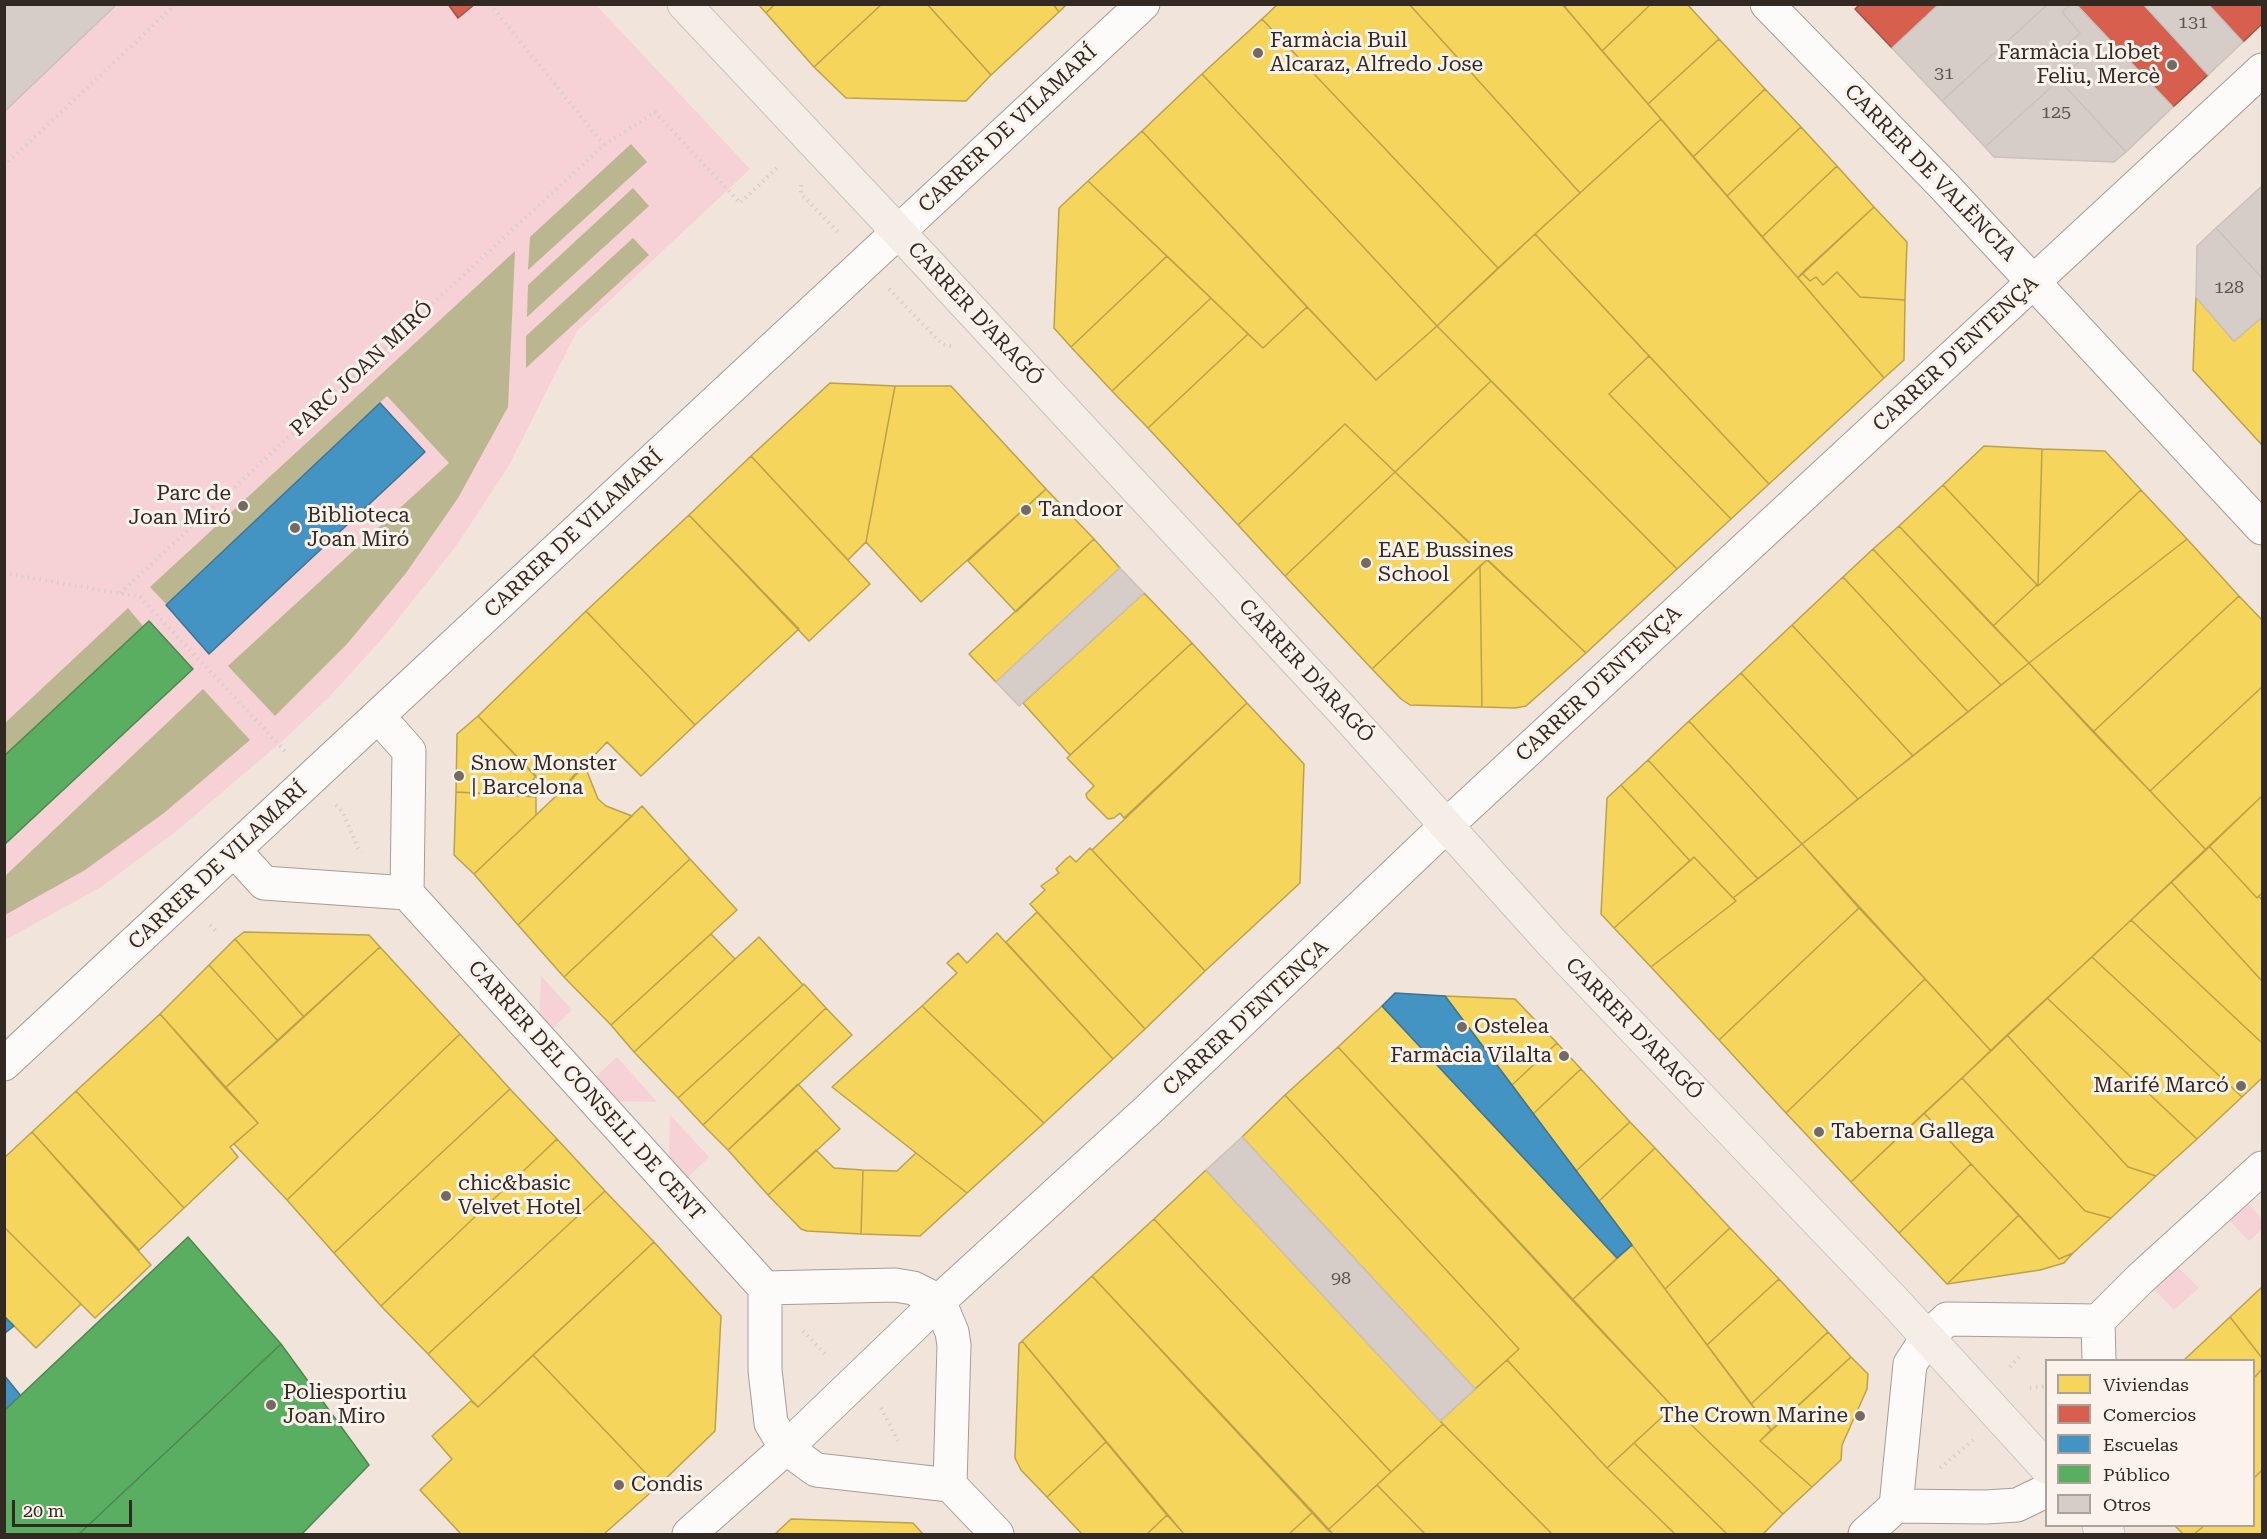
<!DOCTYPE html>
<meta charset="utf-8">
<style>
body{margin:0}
#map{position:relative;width:2267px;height:1539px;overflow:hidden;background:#f1e4db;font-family:"Roboto Serif",serif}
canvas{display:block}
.frame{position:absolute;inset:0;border:6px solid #322923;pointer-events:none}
.legend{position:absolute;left:2045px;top:1359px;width:210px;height:168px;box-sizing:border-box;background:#fcf2ec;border:2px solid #aba29c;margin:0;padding:8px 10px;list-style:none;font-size:18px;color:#322923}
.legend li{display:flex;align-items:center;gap:12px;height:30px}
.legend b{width:30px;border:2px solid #aba29c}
.scale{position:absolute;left:12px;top:1500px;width:120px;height:27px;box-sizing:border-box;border:3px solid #322923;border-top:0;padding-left:8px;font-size:18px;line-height:21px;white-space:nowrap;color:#322923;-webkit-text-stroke:4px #fcf2ec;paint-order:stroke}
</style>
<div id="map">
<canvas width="2267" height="1539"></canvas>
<div class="frame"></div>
<ul class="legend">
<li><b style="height:16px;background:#f6d55c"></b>Viviendas</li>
<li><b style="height:16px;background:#d6604d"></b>Comercios</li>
<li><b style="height:16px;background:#4393c3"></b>Escuelas</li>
<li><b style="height:16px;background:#5aae61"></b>Público</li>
<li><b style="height:16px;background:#d7cdc8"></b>Otros</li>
</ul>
<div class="scale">20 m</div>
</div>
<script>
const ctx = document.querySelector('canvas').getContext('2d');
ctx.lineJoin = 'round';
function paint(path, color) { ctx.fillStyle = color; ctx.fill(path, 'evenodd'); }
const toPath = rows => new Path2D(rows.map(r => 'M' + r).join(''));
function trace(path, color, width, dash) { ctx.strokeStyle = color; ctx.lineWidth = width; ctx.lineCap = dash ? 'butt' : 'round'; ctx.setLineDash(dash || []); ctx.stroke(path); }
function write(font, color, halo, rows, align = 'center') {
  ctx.font = font + ' "Roboto Serif",serif'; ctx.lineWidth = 6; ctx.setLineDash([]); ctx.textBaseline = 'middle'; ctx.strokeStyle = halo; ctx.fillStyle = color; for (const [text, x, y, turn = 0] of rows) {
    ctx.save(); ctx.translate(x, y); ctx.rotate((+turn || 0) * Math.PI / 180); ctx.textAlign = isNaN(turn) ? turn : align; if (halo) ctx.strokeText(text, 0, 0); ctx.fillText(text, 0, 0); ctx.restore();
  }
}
paint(toPath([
 [5,5,596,5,750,169,577,331,508,467,456,546,382,639,328,698,279,744,175,832,101,887,5,940],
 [541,976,572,1010,546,1035,539,1025],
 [617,1057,657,1102,608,1101,590,1082],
 [670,1115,709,1157,683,1182,669,1167],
 [2243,1198,2262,1219,2262,1229,2249,1241,2224,1215],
 [2174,1263,2199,1288,2174,1310,2149,1284]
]), '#f6d1d5');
paint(toPath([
 [631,144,647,162,528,270,530,237],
 [633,188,649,206,527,317,528,285],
 [633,238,649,255,526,368,526,336],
 [515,251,508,407,458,498,406,573,347,644,275,716,228,666,449,463,387,396,166,604,150,587],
 [128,608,143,626,5,755,5,723],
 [203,689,250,740,164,813,85,870,5,915,5,876]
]), '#bab68f');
const homes = toPath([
 [758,4,775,4,766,13,758,4],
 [775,4,882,4,814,67,766,13,775,4],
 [882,4,927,4,991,75,966,101,846,98,814,67,882,4],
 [927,4,1053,4,1059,12,991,75,927,4],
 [1053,4,1067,4,1059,12,1053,4],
 [1278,4,1409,4,1580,193,1498,268,1262,19,1278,4],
 [1409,4,1562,4,1661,119,1580,193,1409,4],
 [1568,4,1651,4,1602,51,1565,7,1568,4],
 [1651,4,1687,4,1719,39,1648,104,1602,51,1651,4],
 [1262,19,1498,268,1437,326,1202,74,1262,19],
 [1719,39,1765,89,1693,157,1648,104,1719,39],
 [1202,74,1437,326,1376,380,1142,131,1202,74],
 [1765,89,1801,127,1727,196,1693,157,1765,89],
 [1661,119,1884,378,1769,484,1535,234,1661,119],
 [1801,127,1837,166,1762,237,1727,196,1801,127],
 [1142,131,1307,307,1263,348,1088,181,1142,131],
 [1837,166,1874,207,1798,278,1762,237,1837,166],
 [1088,181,1167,256,1071,347,1054,328,1059,208,1088,181],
 [1874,207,1907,242,1905,300,1860,297,1837,272,1823,285,1816,277,1810,281,1802,273,1874,207],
 [1535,234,1649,356,1609,394,1731,519,1677,569,1437,326,1535,234],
 [1167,256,1211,298,1112,391,1071,347,1167,256],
 [1837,272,1860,297,1905,300,1904,360,1884,378,1798,278,1802,273,1810,281,1816,277,1823,285,1837,272],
 [2196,297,2234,341,2262,317,2262,445,2193,370,2196,297],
 [1211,298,1248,334,1148,428,1112,391,1211,298],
 [1307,307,1376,380,1437,326,1491,381,1395,472,1345,424,1238,525,1148,428,1248,334,1263,348,1307,307],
 [1649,356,1769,484,1731,519,1609,394,1649,356],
 [1491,381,1677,569,1586,653,1395,472,1491,381],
 [830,383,895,386,866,542,848,560,751,456,830,383],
 [895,386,951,386,1046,489,921,602,866,542,895,386],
 [1345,424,1395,472,1285,576,1238,525,1345,424],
 [1984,446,2042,449,2038,586,1943,485,1984,446],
 [2042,449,2105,451,2141,490,2038,586,2042,449],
 [751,456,870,584,809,641,689,515,751,456],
 [1395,472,1487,560,1372,669,1285,576,1395,472],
 [1943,485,2037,585,1993,626,1899,526,1943,485],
 [1046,489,1094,539,1016,612,968,561,1046,489],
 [2141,490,2187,539,2029,663,1993,626,2037,585,2038,586,2141,490],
 [689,515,799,629,695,725,586,611,689,515],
 [1899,526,2029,663,2001,685,1873,549,1899,526],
 [1094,539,1120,568,996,682,969,654,1094,539],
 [2187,539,2239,596,2093,732,2029,663,2187,539],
 [1873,549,2001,685,1968,712,1843,577,1873,549],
 [1487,560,1586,653,1526,706,1515,708,1482,707,1480,566,1487,560],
 [1480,566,1482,707,1410,705,1401,699,1372,669,1480,566],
 [1843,577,1968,712,1913,756,1792,625,1843,577],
 [1144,593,1192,643,1070,755,1023,703,1144,593],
 [2239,596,2262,620,2262,687,2150,791,2093,732,2239,596],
 [586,611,695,725,641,776,607,742,555,797,478,716,586,611],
 [1792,625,1913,756,1858,799,1741,673,1792,625],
 [1192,643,1247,703,1124,818,1120,813,1114,818,1108,819,1087,798,1086,794,1094,786,1067,758,1192,643],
 [2029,663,2206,850,1991,1051,1802,844,2029,663],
 [1741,673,1858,799,1802,844,1689,721,1741,673],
 [2262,687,2262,796,2206,850,2150,791,2262,687],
 [1247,703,1304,764,1300,883,1205,971,1092,850,1247,703],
 [478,716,536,776,533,780,531,796,456,792,457,734,478,716],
 [1689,721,1802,844,1758,879,1648,760,1689,721],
 [1648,760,1758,879,1733,898,1694,857,1690,861,1621,785,1648,760],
 [584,764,598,799,606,806,632,816,518,925,474,874,555,797,584,764],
 [1621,785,1690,861,1614,928,1601,914,1607,798,1621,785],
 [456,792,536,797,536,815,474,874,454,855,456,792],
 [2262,796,2262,893,2257,898,2209,846,2262,796],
 [642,806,690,859,564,977,518,925,642,806],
 [1802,844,1859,908,1719,1040,1651,967,1736,901,1733,898,1802,844],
 [2209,846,2257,898,2259,896,2262,900,2262,981,2171,882,2209,846],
 [1090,848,1205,971,1145,1029,1030,904,1045,890,1041,886,1059,873,1056,869,1066,859,1070,856,1076,862,1090,848],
 [1694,857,1736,901,1651,967,1614,928,1694,857],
 [690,859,737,910,611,1025,564,977,690,859],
 [2171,882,2262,981,2262,1043,2131,920,2171,882],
 [1859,908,1925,979,1786,1113,1719,1040,1859,908],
 [1037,912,1145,1029,1113,1059,1006,942,1037,912],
 [2131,920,2262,1043,2262,1078,2242,1097,2092,957,2131,920],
 [244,932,369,935,380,947,304,1017,235,939,244,932],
 [997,933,1113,1059,1044,1123,922,1006,957,973,947,963,958,953,967,963,997,933],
 [711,934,735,959,634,1052,611,1025,711,934],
 [759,937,803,985,678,1098,634,1052,759,937],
 [235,939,304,1017,278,1041,209,965,235,939],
 [380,947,460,1034,287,1200,234,1144,258,1123,225,1088,380,947],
 [2092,957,2242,1097,2197,1139,2047,998,2092,957],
 [209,965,278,1041,225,1088,160,1014,209,965],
 [1925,979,1991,1051,1851,1182,1786,1113,1925,979],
 [804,984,826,1008,703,1125,678,1098,804,984],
 [1445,996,1515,999,1557,1043,1512,1085,1445,996],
 [2047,998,2197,1139,2156,1176,2128,1167,2007,1035,2047,998],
 [922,1006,1044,1123,967,1193,832,1087,922,1006],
 [1382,1006,1617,1258,1572,1300,1338,1047,1382,1006],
 [826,1008,852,1035,728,1150,703,1125,826,1008],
 [160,1014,258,1123,230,1147,238,1157,184,1208,76,1091,160,1014],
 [460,1034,510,1089,334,1253,287,1200,460,1034],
 [2007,1035,2128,1167,2156,1176,2111,1218,2085,1211,1962,1078,2007,1035],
 [1557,1043,1581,1069,1533,1114,1512,1085,1557,1043],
 [1338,1047,1673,1407,1607,1468,1507,1360,1519,1349,1285,1095,1338,1047],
 [1581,1069,1630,1122,1576,1171,1533,1114,1581,1069],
 [1962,1078,2085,1211,2111,1218,2073,1253,2059,1259,1924,1113,1962,1078],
 [798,1084,840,1129,768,1195,728,1150,798,1084],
 [510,1089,557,1139,381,1306,334,1253,510,1089],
 [76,1091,184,1208,139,1250,32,1132,76,1091],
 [1285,1095,1519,1349,1475,1389,1242,1137,1285,1095],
 [1924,1113,1971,1164,1899,1233,1851,1182,1924,1113],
 [1630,1122,1655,1148,1599,1201,1576,1171,1630,1122],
 [32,1132,151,1265,95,1318,4,1227,4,1158,32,1132],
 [557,1139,605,1191,428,1354,381,1306,557,1139],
 [1655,1148,1730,1228,1665,1289,1599,1201,1655,1148],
 [816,1150,834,1168,863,1170,861,1234,807,1231,801,1229,768,1195,816,1150],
 [916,1153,967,1193,920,1236,861,1234,863,1170,897,1171,916,1153],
 [1971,1164,2019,1215,1947,1284,1899,1233,1971,1164],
 [1206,1170,1443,1424,1391,1472,1154,1219,1206,1170],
 [605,1191,654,1242,478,1407,428,1354,605,1191],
 [2019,1215,2059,1259,2073,1253,2064,1263,2040,1270,1947,1284,2019,1215],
 [1154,1219,1391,1472,1328,1530,1092,1276,1154,1219],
 [4,1227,81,1304,36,1348,4,1316,4,1227],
 [1730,1228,1779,1279,1707,1345,1665,1289,1730,1228],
 [654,1242,721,1316,715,1431,658,1486,533,1355,654,1242],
 [1632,1245,1771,1430,1760,1441,1812,1487,1783,1514,1673,1407,1572,1300,1632,1245],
 [1092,1276,1313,1512,1289,1534,1184,1534,1022,1341,1092,1276],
 [1779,1279,1828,1332,1751,1404,1707,1345,1779,1279],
 [2262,1287,2262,1358,2230,1317,2262,1287],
 [2230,1317,2262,1358,2262,1369,2254,1378,2254,1360,2184,1360,2230,1317],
 [1828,1332,1851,1357,1771,1430,1751,1404,1828,1332],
 [1022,1341,1106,1442,1047,1497,1021,1470,1015,1458,1019,1344,1022,1341],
 [533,1355,658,1486,604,1534,461,1534,420,1490,452,1459,432,1436,471,1401,478,1407,533,1355],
 [1851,1357,1868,1374,1867,1389,1842,1445,1841,1460,1812,1487,1760,1441,1851,1357],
 [1507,1360,1607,1468,1675,1534,1552,1534,1440,1421,1507,1360],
 [2262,1369,2262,1470,2254,1478,2254,1378,2262,1369],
 [1673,1407,1783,1514,1763,1534,1727,1534,1634,1443,1673,1407],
 [1443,1424,1552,1534,1425,1534,1377,1485,1443,1424],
 [1106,1442,1167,1515,1147,1534,1082,1534,1047,1497,1106,1442],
 [1634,1443,1727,1534,1675,1534,1607,1468,1634,1443],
 [2262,1470,2262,1534,2194,1534,2204,1526,2254,1526,2254,1478,2262,1470],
 [1377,1485,1425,1534,1333,1534,1328,1530,1377,1485],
 [1313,1512,1333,1534,1289,1534,1313,1512],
 [1167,1515,1184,1534,1147,1534,1167,1515],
 [791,1519,913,1523,923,1534,775,1534,791,1519],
 [2175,1526,2204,1526,2194,1534,2183,1534,2175,1526]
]);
paint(homes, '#f6d55c');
trace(homes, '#bba14b', 1.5);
const shops = toPath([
 [448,4,475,4,458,18,448,4],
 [1860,4,1939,4,1892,48,1855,9,1860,4],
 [2076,4,2143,4,2208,75,2173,107,2076,4],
 [2208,4,2262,4,2262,24,2243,42,2208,4]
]);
paint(shops, '#d6604d');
trace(shops, '#a55040', 1.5);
const schools = toPath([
 [380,403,425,452,209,654,166,605,380,403],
 [1395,993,1445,996,1632,1245,1617,1258,1382,1006,1395,993],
 [4,1316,14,1326,4,1334,4,1316],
 [4,1375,21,1396,4,1411,4,1375]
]);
paint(schools, '#4393c3');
trace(schools, '#3e7393', 1.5);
const public = toPath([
 [149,621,193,669,4,845,4,756,149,621],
 [188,1237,281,1344,79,1534,4,1534,4,1411,188,1237],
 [281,1344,369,1465,302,1534,79,1534,281,1344]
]);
paint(public, '#5aae61');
trace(public, '#4e864e', 1.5);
const building = toPath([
 [4,4,117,4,4,112,4,4],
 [1939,4,2048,4,1942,101,1892,48,1939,4],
 [2048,4,2071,4,2062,12,2080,33,2067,45,2081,60,1985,147,1942,101,2048,4],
 [2071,4,2076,4,2173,107,2126,152,2059,80,2081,60,2067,45,2080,33,2062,12,2071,4],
 [2143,4,2208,4,2243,42,2208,75,2143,4],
 [2059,80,2126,152,2114,162,1994,157,1985,147,2059,80],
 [2262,186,2262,278,2216,228,2262,186],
 [2216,228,2262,278,2262,317,2234,341,2196,297,2197,246,2216,228],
 [1120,568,1144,593,1019,706,996,682,1120,568],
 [1242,1137,1475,1389,1440,1421,1206,1170,1242,1137]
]);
paint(building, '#d7cdc8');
trace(building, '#cbc0bb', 1.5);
const street = toPath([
 [378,716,409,751,407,893,765,1288,765,1370,771,1423,786,1448,816,1470,950,1485,997,1534],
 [234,850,264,883,407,893],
 [4,1064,1143,4],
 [765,1288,895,1285,913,1288,939,1301,952,1332,954,1345,950,1485],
 [2099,1360,2098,1321,2140,1279,2262,1168],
 [1896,1506,1986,1507,2017,1505,2046,1491],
 [1865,1534,1896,1506,1910,1364,1927,1338,1947,1319,2098,1321]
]);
const secondary = toPath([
 [1767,4,1944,186,2262,528],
 [689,1534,786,1448,939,1301,1147,1111,1447,825,2262,70]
]);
const primary = toPath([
 [684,4,921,256,1345,713,1553,944,1896,1303,2046,1467],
 [2099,1526,2108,1534]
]);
trace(street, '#a79c96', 35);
trace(secondary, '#a79c96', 35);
trace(primary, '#c9c3be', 35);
trace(toPath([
 [490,4,604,145],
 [4,166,176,4],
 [801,185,801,194,840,234],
 [889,289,942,344,954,347],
 [4,573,140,597,286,752],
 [120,593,604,145,655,112,740,203,778,167],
 [336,805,343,813,358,848,362,852],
 [210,925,216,931],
 [803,1331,827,1356],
 [2010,1367,2019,1357],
 [2030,1388,2046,1386],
 [881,1408,898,1441],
 [1940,1468,1973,1440]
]), '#d4d0ce', 4, [1.5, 4.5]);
trace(street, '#fdfbfa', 33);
trace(secondary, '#fdfbfa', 33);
trace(primary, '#f4eee6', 33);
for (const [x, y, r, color] of [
 [1258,53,6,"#756a63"],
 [2172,65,6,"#756a63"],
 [243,506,6,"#756a63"],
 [1026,510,6,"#756a63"],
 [295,528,6,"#756a63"],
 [1366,563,6,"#756a63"],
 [459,776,6,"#756a63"],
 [1462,1027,6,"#756a63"],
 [1564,1056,6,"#756a63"],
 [2241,1086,6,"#756a63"],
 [1819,1132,6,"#756a63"],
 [446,1196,6,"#756a63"],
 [271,1405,6,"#756a63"],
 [1860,1416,6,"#756a63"],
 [619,1485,6,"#756a63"]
]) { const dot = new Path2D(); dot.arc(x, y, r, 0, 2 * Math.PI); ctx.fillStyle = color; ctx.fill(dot); trace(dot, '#fcf2ec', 2); }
write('18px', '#5e544f', null, [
 ["131",2193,23],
 ["31",1944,74],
 ["125",2056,113],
 ["128",2229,288],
 ["98",1341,1279]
]);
write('21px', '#322923', '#fcf2ec', [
 ["Farmàcia Buil",1270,41],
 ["Alcaraz, Alfredo Jose",1270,65],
 ["Farmàcia Llobet",2160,53,"right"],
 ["Feliu, Mercè",2160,77,"right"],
 ["Parc de",231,494,"right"],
 ["Joan Miró",231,518,"right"],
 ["Tandoor",1038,510],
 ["Biblioteca",307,516],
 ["Joan Miró",307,540],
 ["EAE Bussines",1378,551],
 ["School",1378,575],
 ["Snow Monster",471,764],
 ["| Barcelona",471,788],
 ["Ostelea",1474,1027],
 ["Farmàcia Vilalta",1552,1056,"right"],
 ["Marifé Marcó",2229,1086,"right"],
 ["Taberna Gallega",1831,1132],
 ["chic&basic",458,1184],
 ["Velvet Hotel",458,1208],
 ["Poliesportiu",283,1393],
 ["Joan Miro",283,1417],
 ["The Crown Marine",1848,1416,"right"],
 ["Condis",631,1485]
], 'left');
write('21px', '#322923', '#fcf2ec', [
 ["CARRER DE VILAMARÍ",1008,129,-43],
 ["CARRER DE VALÈNCIA",1930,173,46],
 ["CARRER D'ARAGÓ",975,314,47],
 ["CARRER D'ENTENÇA",1956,354,-43],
 ["PARC JOAN MIRÓ",362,369,-43],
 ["CARRER DE VILAMARÍ",574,534,-43],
 ["CARRER D'ARAGÓ",1306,671,47],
 ["CARRER D'ENTENÇA",1599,684,-43],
 ["CARRER DE VILAMARÍ",218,866,-43],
 ["CARRER D'ENTENÇA",1246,1018,-43],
 ["CARRER D'ARAGÓ",1634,1029,46],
 ["CARRER DEL CONSELL DE CENT",586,1091,48]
]);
</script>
